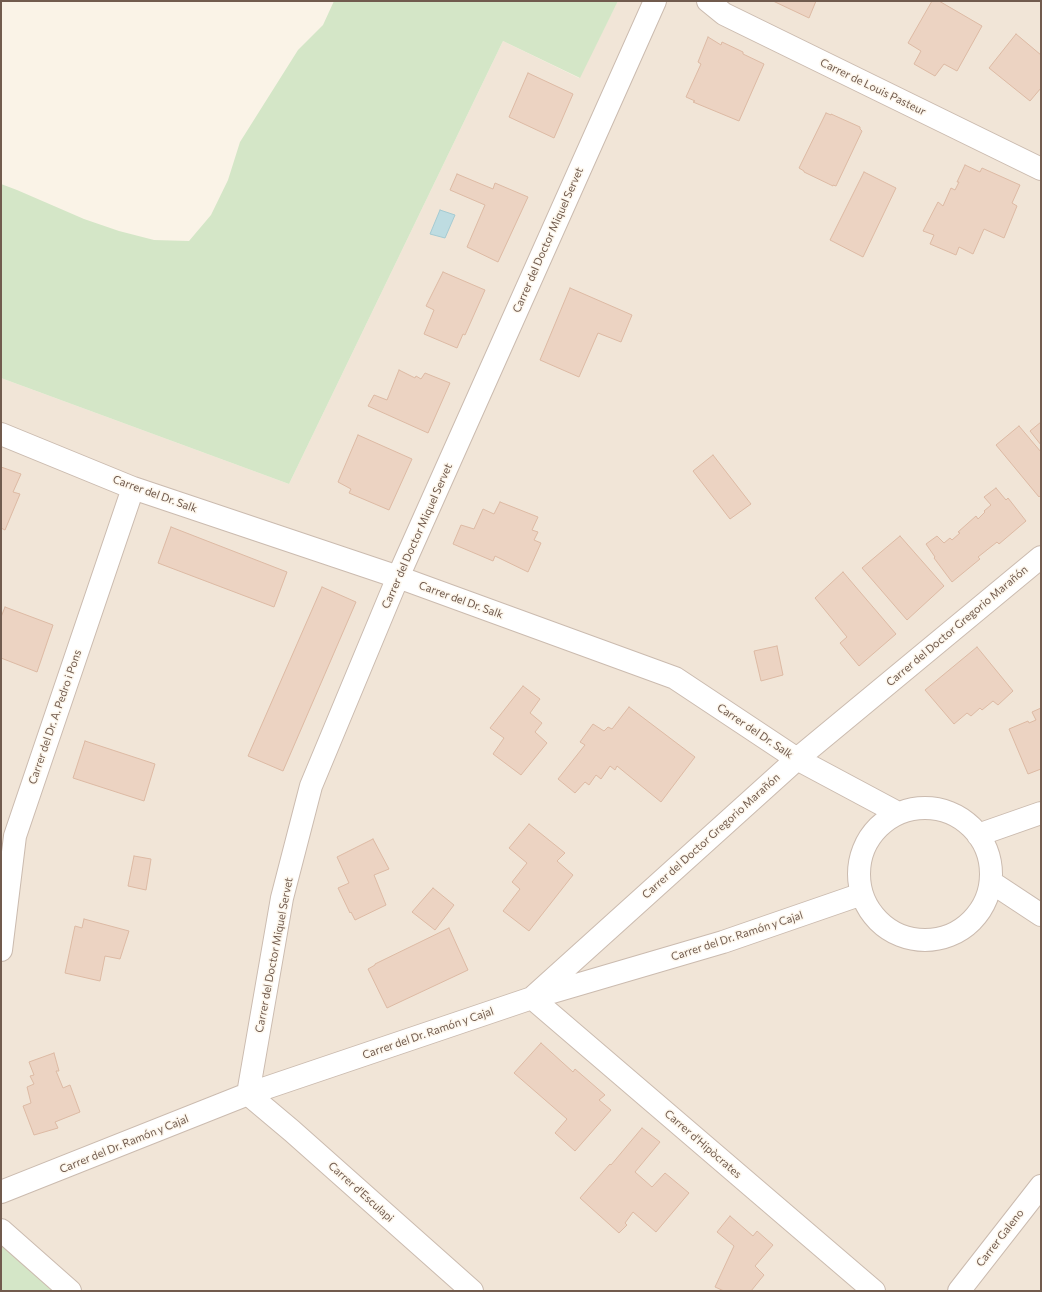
<!DOCTYPE html>
<meta charset="utf-8">
<style>
body{margin:0}
#map{position:relative;width:1042px;height:1292px;overflow:hidden;background:#faf3e7;font-family:Commissioner,sans-serif}
canvas{display:block}
.frame{position:absolute;inset:0;border:2px solid #715b4e;pointer-events:none}
</style>
<div id="map">
<canvas width="1042" height="1292"></canvas>
<div class="frame"></div>
</div>
<script>
const ctx = document.querySelector('canvas').getContext('2d');
ctx.lineJoin = 'round';
function paint(path, color) { ctx.fillStyle = color; ctx.fill(path, 'evenodd'); }
const toPath = rows => new Path2D(rows.map(r => 'M' + r).join(''));
function trace(path, color, width, dash) { ctx.strokeStyle = color; ctx.lineWidth = width; ctx.lineCap = dash ? 'butt' : 'round'; ctx.setLineDash(dash || []); ctx.stroke(path); }
function write(font, color, halo, rows, align = 'center') {
  ctx.font = font + ' Commissioner,sans-serif'; ctx.lineWidth = 3; ctx.setLineDash([]); ctx.textBaseline = 'middle'; ctx.strokeStyle = halo; ctx.fillStyle = color; for (const [text, x, y, turn = 0] of rows) {
    ctx.save(); ctx.translate(x, y); ctx.rotate((+turn || 0) * Math.PI / 180); ctx.textAlign = isNaN(turn) ? turn : align; if (halo) ctx.strokeText(text, 0, 0); ctx.fillText(text, 0, 0); ctx.restore();
  }
}
paint(toPath([
 [618,1,1041,1,1041,1291,1,1291,1,378,289,484,503,41,579,78]
]), '#f1e5d7');
paint(toPath([
 [334,1,618,1,580,78,503,41,289,484,1,378,1,184,17,190,84,219,119,231,154,240,189,241,211,215,228,180,240,142,298,50,323,25],
 [1,1244,54,1291,1,1291]
]), '#d4e6c7');
const water = toPath([
 [440,210,455,215,445,238,430,234,440,210]
]);
paint(water, '#bedce1');
trace(water, '#a5cbd2', 1);
const building = toPath([
 [773,1,816,1,809,18,773,1],
 [932,1,939,1,982,26,957,71,944,64,935,76,914,64,921,51,908,43,932,1],
 [1016,34,1041,55,1041,88,1030,101,989,68,1016,34],
 [708,37,721,45,722,42,743,52,743,54,764,64,739,121,693,102,695,101,686,97,701,64,698,62,708,37],
 [528,73,573,94,554,138,509,117,528,73],
 [826,113,831,115,831,114,860,127,860,129,862,131,836,186,833,185,833,186,804,172,804,171,799,168,826,113],
 [965,165,980,172,982,168,1020,185,1012,203,1017,206,1004,238,984,229,973,254,959,247,956,255,930,244,934,235,923,231,938,202,943,206,951,188,955,190,959,182,957,182,965,165],
 [864,172,896,188,863,257,830,240,864,172],
 [457,174,493,189,495,183,528,197,498,262,467,247,485,205,450,190,457,174],
 [443,272,485,290,465,335,463,334,457,348,424,334,434,310,426,306,443,272],
 [570,288,632,315,621,342,598,333,579,377,540,360,570,288],
 [399,370,415,378,416,376,421,379,425,373,450,383,428,433,368,406,374,395,387,400,399,370],
 [1041,422,1041,445,1030,431,1041,422],
 [1019,426,1041,452,1041,495,1039,497,996,445,1019,426],
 [358,435,412,459,389,510,349,493,351,489,338,482,358,435],
 [713,455,751,504,730,519,693,471,713,455],
 [1,467,21,474,13,492,20,494,5,530,1,528,1,467],
 [996,488,1006,500,1008,498,1026,521,999,544,997,542,978,557,980,559,952,582,934,558,935,557,926,544,937,536,944,543,950,538,952,540,960,533,958,532,976,516,978,519,985,512,984,511,991,505,984,497,996,488],
 [500,502,538,517,532,530,538,532,534,540,541,543,528,572,495,556,493,561,453,544,461,525,474,529,483,509,494,514,500,502],
 [171,527,287,572,274,607,158,563,171,527],
 [900,536,944,586,907,620,862,568,900,536],
 [843,572,896,634,859,666,840,643,847,637,815,598,843,572],
 [322,587,356,602,283,771,248,756,322,587],
 [5,607,53,625,37,672,1,658,1,617,5,607],
 [777,646,783,675,761,681,754,651,777,646],
 [977,647,1013,691,998,705,993,701,982,710,980,708,971,716,967,713,954,724,925,690,977,647],
 [523,686,540,699,530,713,542,723,535,732,547,743,521,775,493,754,504,738,490,728,523,686],
 [629,707,695,757,661,802,617,766,615,770,610,766,601,779,596,775,589,785,585,782,575,793,558,779,585,745,580,742,593,724,604,731,608,727,612,729,629,707],
 [1041,708,1041,769,1028,774,1009,729,1028,721,1029,723,1036,720,1032,712,1041,708],
 [85,741,155,764,144,801,73,778,85,741],
 [529,824,565,853,557,861,573,875,529,931,503,911,520,889,512,882,527,863,509,848,529,824],
 [373,839,389,869,374,875,386,905,355,920,351,912,350,913,338,888,349,883,337,857,373,839],
 [134,856,151,859,146,890,128,886,134,856],
 [433,888,454,905,435,930,412,912,433,888],
 [84,919,129,931,120,959,105,956,100,981,65,973,75,926,82,928,84,919],
 [449,928,468,970,387,1008,368,969,375,965,375,964,449,928],
 [541,1043,573,1072,575,1069,605,1095,599,1100,611,1110,575,1151,555,1133,567,1119,514,1073,541,1043],
 [54,1053,59,1071,56,1071,63,1088,70,1085,80,1112,55,1122,58,1128,34,1135,23,1106,31,1103,27,1087,34,1084,30,1076,34,1075,29,1062,54,1053],
 [642,1128,660,1142,635,1172,652,1187,665,1173,689,1193,656,1232,633,1212,625,1223,627,1225,619,1233,580,1198,610,1164,611,1165,642,1128],
 [730,1216,753,1236,757,1231,773,1245,755,1266,764,1275,751,1291,724,1291,715,1287,734,1246,717,1232,730,1216]
]);
paint(building, '#ecd3c2');
trace(building, '#ddbaa4', 1);
const street = toPath([
 [708,1,724,14,1041,169],
 [1,434,133,488,398,577,675,678,797,759,898,813],
 '859 874a66 66 0 1 1 132 0a66 66 0 1 1-132 0Z',
 [978,835,1041,813],
 [991,882,1041,915],
 [1,950,15,836,133,488],
 [1,1192,248,1094,532,998,723,942,862,894],
 [1,1230,70,1291],
 [472,1291,292,1131,248,1094,282,898,311,786,398,577,655,1],
 [874,1291,532,998,797,759,1041,557],
 [959,1291,1041,1186]
]);
trace(street, '#cbbbaf', 24);
trace(street, '#fff', 22);
write('11px', '#715b4e', '#fdf7ed', [
 ["Carrer de Louis Pasteur",873,87,26],
 ["Carrer del Doctor Miquel Servet",548,240,-66],
 ["Carrer del Dr. Salk",155,494,20],
 ["Carrer del Doctor Miquel Servet",417,536,-66],
 ["Carrer del Dr. Salk",461,600,20],
 ["Carrer del Doctor Gregorio Marañón",957,626,-40],
 ["Carrer del Dr. A. Pedro i Pons",55,717,-71],
 ["Carrer del Dr. Salk",755,731,34],
 ["Carrer del Doctor Gregorio Marañón",711,836,-42],
 ["Carrer del Dr. Ramón y Cajal",737,936,-18],
 ["Carrer del Doctor Miquel Servet",274,955,-79],
 ["Carrer del Dr. Ramón y Cajal",428,1033,-19],
 ["Carrer del Dr. Ramón y Cajal",124,1144,-22],
 ["Carrer d'Hipòcrates",703,1144,41],
 ["Carrer d'Esculapi",361,1192,42],
 ["Carrer Galeno",1000,1238,-52]
]);
</script>
